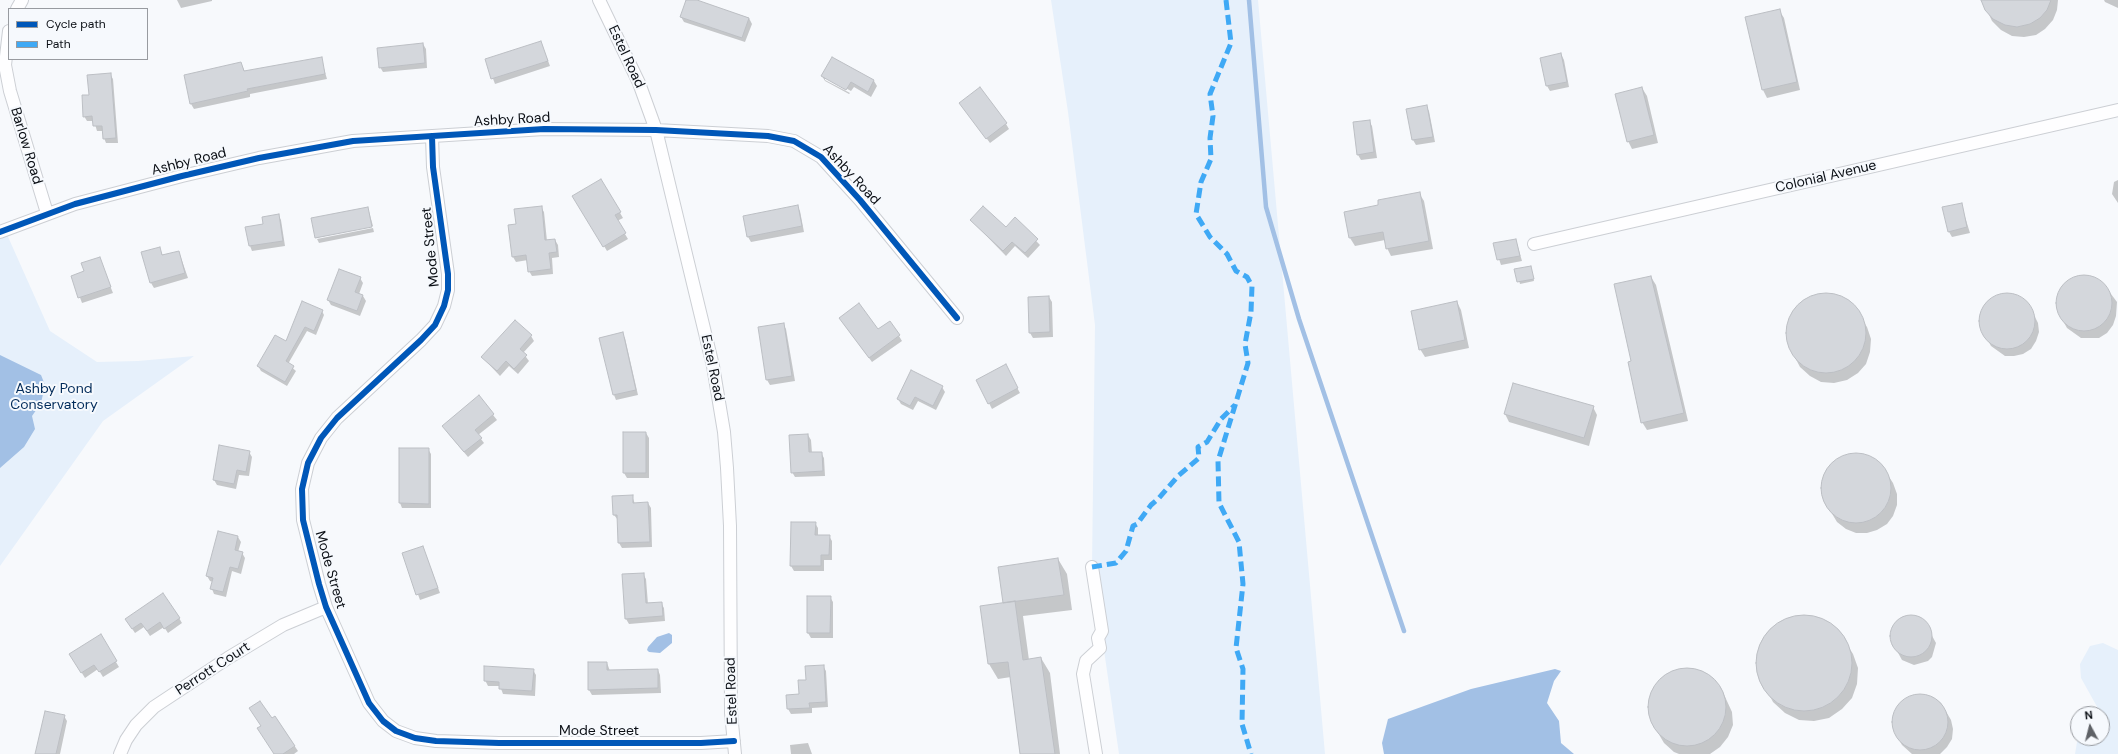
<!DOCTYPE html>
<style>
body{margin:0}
#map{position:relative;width:2118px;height:754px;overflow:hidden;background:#f7f9fc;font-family:"DM Sans",sans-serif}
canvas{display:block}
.legend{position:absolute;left:8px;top:8px;width:140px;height:52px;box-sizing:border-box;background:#f6f9fd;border:1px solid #989ba0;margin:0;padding:5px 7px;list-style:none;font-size:12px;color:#0b0f15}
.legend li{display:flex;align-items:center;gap:8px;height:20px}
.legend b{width:20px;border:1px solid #989ba0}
.north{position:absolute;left:2070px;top:706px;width:40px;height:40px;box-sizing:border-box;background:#f6f9fd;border:1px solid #989ba0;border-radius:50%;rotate:353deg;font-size:11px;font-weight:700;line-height:16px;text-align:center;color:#0b0f15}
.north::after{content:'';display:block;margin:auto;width:14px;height:18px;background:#5e6166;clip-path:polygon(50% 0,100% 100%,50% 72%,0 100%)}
</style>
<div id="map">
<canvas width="2118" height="754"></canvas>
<ul class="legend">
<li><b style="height:5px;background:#0057b8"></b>Cycle path</li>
<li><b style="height:5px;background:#3fa9f5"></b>Path</li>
</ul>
<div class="north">N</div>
</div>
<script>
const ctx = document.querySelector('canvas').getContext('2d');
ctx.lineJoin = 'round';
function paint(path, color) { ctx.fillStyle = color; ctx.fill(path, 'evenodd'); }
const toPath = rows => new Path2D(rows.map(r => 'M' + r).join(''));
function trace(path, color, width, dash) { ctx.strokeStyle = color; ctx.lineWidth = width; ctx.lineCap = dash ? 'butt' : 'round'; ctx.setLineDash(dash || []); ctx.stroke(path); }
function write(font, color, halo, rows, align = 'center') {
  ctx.font = font + ' "DM Sans",sans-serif'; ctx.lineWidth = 4; ctx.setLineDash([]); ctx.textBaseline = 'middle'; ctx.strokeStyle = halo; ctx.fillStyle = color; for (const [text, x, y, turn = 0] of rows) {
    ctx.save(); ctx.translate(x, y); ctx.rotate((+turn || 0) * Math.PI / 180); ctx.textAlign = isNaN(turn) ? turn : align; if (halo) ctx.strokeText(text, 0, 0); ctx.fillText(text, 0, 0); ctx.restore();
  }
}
paint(toPath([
 [1051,0,1258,0,1325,754,1119,754,1092,567,1095,325,1068,112],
 [5,230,50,331,97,362,138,361,194,356,103,421,0,566,0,232],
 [2103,643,2118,650,2118,754,2075,754,2078,736,2078,738,2102,738,2102,714,2098,714,2100,712,2081,678,2080,664,2090,646]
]), '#e6f0fb');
paint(toPath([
 [0,355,41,375,45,385,41,403,32,416,35,429,24,447,0,468],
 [669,633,672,635,672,643,660,653,649,652,647,650,648,647,657,637],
 [1555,669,1561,671,1554,681,1547,703,1559,721,1561,743,1574,754,1384,754,1382,743,1388,719,1471,689]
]), '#a2c0e5');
paint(toPath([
 [177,0,212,0,212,1,181,8],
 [687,0,694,0,749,18,752,24,745,42,684,22,681,17],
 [1982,0,2058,0,2057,10,2053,20,2045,29,2036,35,2024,37,2012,36,2001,30,1992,21],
 [2104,0,2118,0,2118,8,2105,2],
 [1779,10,1784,18,1800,90,1767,98,1763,90],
 [541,42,550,66,495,84,486,60],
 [423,44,426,49,427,68,383,72,380,67],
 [1561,54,1564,60,1569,87,1550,91,1547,86],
 [321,58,327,79,250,94,250,97,194,109,191,104,241,63,245,72],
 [110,74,113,79,118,143,106,143,104,138,103,131,97,131,94,121,87,121,84,116,90,96],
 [822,76,874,81,877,86,871,97,854,87,851,91,825,77,825,80,850,93,849,94,825,81],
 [1642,88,1647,96,1658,143,1632,149,1628,141],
 [1426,106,1429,111,1435,142,1416,145,1413,140,1407,109],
 [964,108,1006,124,1009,129,990,143],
 [1369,121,1372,126,1377,158,1361,160,1358,155],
 [601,180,623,218,617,221,628,239,607,251,574,196],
 [2118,180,2118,203,2112,194,2114,182],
 [1419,193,1424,201,1433,249,1391,256,1387,248,1385,240,1355,246,1350,238,1380,206],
 [1961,204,1970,233,1952,237,1949,232],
 [797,206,800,211,804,232,751,242,748,237],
 [541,207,544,212,547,241,555,240,558,245,559,257,552,258,553,274,532,276,529,271,528,260,516,262,513,257,517,225],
 [368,208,373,226,316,238,312,219],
 [278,215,281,220,285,246,252,251,250,246,264,225],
 [1015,219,1040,245,1028,258,1015,246,1006,256,971,220,1006,228],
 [373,228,374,232,319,243,317,239],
 [1516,240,1522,261,1501,265,1494,244],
 [159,248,163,256,179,252,188,278,154,288,151,283],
 [99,258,113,293,82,303,72,276,86,272],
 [1531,267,1534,281,1520,284,1516,270],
 [2084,275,2094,277,2102,282,2117,302,2116,316,2113,325,2107,333,2099,338,2081,338,2067,328,2058,312,2056,304,2061,287,2075,277],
 [1651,277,1656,285,1688,421,1647,430,1642,422,1633,362],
 [360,278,363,283,359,294,363,296,366,301,360,316,331,305,328,300],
 [1829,294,1841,297,1852,305,1867,327,1871,339,1870,352,1866,364,1858,373,1847,380,1834,383,1821,382,1810,376,1800,367,1788,344,1787,332,1789,319,1795,308,1805,300,1816,295],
 [1998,295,2015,295,2023,299,2034,315,2038,323,2039,332,2036,341,2031,349,2023,354,2014,356,2005,356,1991,346,1982,330,1981,314,1990,300],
 [1049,297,1052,302,1053,337,1033,338,1030,333],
 [1457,302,1461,310,1469,348,1425,357,1420,349],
 [322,311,324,315,316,335,307,331,288,364,296,371,287,386,261,371,258,366],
 [843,323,899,336,902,341,872,362],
 [783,324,786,329,795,381,770,385,767,380,759,328],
 [622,333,625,338,638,395,616,400,614,395,600,338],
 [531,336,534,341,523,353,529,361,518,374,509,366,500,376,482,357],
 [1005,366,1020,393,992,409,977,380],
 [1514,384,1593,407,1597,415,1589,446,1509,422,1505,414],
 [942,387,945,392,936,410,918,401,913,410,901,404,898,399],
 [479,397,497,420,478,435,484,443,468,457,446,431],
 [646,433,649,438,649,478,627,478,624,473],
 [808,435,811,440,812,453,821,453,824,458,825,476,795,477,792,472],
 [428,449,431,454,431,508,402,508,400,503],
 [249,452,252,457,249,476,239,475,236,489,217,485,214,480],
 [1858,454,1870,457,1880,463,1893,483,1897,494,1897,505,1893,516,1887,524,1877,530,1867,533,1856,533,1846,529,1837,522,1825,502,1822,490,1823,479,1828,469,1836,460,1847,455],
 [632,496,635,504,648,503,651,508,652,547,622,548,619,543,618,520,614,515],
 [815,523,818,528,818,536,829,536,832,541,832,560,824,560,824,571,794,571,791,566],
 [238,537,241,542,238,552,242,553,245,558,241,574,232,571,226,597,214,594,212,589,213,582,210,581,207,576],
 [423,547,440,593,420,600,403,553],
 [1058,559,1067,574,1072,610,1023,616,1029,660,1041,658,1050,673,1060,754,1020,754,1011,677,998,679,989,664,981,607,1005,604],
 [643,574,646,579,648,604,661,603,664,608,665,621,629,624,626,619],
 [830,597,833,602,833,638,811,638,808,633],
 [1913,616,1925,623,1936,643,1932,657,1928,661,1914,665,1902,660,1891,640,1892,628,1896,623,1906,617],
 [1795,617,1811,617,1826,621,1838,630,1853,654,1858,668,1857,684,1852,698,1842,709,1829,718,1814,721,1799,720,1785,713,1773,702,1760,677,1758,662,1760,646,1768,633,1780,623],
 [179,618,182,623,168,633,164,627,150,636,144,627,135,633,129,624],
 [100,636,119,667,103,677,98,669,85,678,70,654],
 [607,663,610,671,658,670,660,675,661,693,592,695,589,690],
 [823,666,826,671,828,707,812,708,812,713,791,714,788,709,800,695,807,681],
 [1689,668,1702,671,1713,678,1721,688,1732,712,1733,725,1728,737,1720,747,1710,754,1679,754,1674,752,1664,743,1651,721,1649,709,1650,697,1656,685,1664,676,1676,670],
 [533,670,536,675,535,696,503,694,500,686,488,686,485,680],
 [1915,695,1924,695,1933,697,1941,703,1951,720,1953,729,1952,739,1947,747,1940,754,1912,754,1902,745,1897,736,1893,728,1895,711,1907,698],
 [64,716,67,721,60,754,36,754],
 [275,717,298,751,294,754,275,754],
 [808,743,812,754,791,754,790,745]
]), '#0003');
trace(toPath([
 [1249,0,1266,207,1299,319,1404,631]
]), '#a2c0e5', 4.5);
const building = toPath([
 [686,0,697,0,749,18,742,38,680,17,686,0],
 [1981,0,2051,0,2047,10,2040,18,2030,24,2017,27,2005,25,1993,19,1985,10,1981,0],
 [1780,9,1797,82,1762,90,1745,17,1780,9],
 [541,41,548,61,491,79,485,59,541,41],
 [423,43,425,63,379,68,377,48,423,43],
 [1561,53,1567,82,1546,86,1540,58,1561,53],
 [322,57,325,74,247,89,248,91,190,104,184,75,241,62,244,71,322,57],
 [832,57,874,80,868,92,851,82,846,90,821,76,832,57],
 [111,73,116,138,103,139,102,126,93,126,92,116,83,117,82,95,89,95,87,75,111,73],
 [980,87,1007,123,986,139,959,103,980,87],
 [1642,87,1654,135,1627,142,1615,94,1642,87],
 [1427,105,1433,137,1412,140,1406,109,1427,105],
 [1370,120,1374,152,1357,155,1353,122,1370,120],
 [601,179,621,212,615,215,626,233,603,247,572,196,601,179],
 [1420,192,1429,241,1386,249,1383,232,1349,238,1344,212,1378,205,1378,200,1420,192],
 [1962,203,1967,227,1948,232,1942,207,1962,203],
 [798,205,802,226,747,237,743,216,798,205],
 [542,206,545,240,555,239,557,252,549,253,551,269,528,272,526,255,512,257,508,225,516,224,514,209,542,206],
 [983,206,1006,227,1015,217,1038,239,1025,253,1012,242,1003,251,970,220,983,206],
 [368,207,372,227,315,238,311,218,368,207],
 [279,214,283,241,249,246,245,227,263,224,262,217,279,214],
 [1516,239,1520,256,1497,260,1493,243,1516,239],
 [160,247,162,255,179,251,185,273,150,283,141,252,160,247],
 [100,257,111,287,78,298,71,276,84,271,81,263,100,257],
 [1531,266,1534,279,1517,282,1514,269,1531,266],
 [339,269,361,277,355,292,363,295,357,311,327,300,339,269],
 '2056 303a28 28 0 1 1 56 0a28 28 0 1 1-56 0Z',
 [1651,276,1684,413,1641,423,1628,362,1631,361,1614,284,1651,276],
 '1979 321a28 28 0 1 1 56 0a28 28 0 1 1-56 0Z',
 '1786 333a40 40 0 1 1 80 0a40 40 0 1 1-80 0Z',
 [1049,296,1050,332,1029,333,1028,297,1049,296],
 [302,301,323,310,314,331,305,327,286,361,294,366,285,382,257,366,275,335,286,341,302,301],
 [1457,301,1465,340,1419,350,1411,311,1457,301],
 [859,303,878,329,890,321,900,335,869,358,839,318,859,303],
 [515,320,532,335,520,349,527,355,514,369,506,361,497,371,481,357,515,320],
 [784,323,792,376,766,380,758,327,784,323],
 [623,332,636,390,613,395,599,338,623,332],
 [1006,364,1018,388,988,404,976,380,1006,364],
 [911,370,943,386,933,406,915,397,910,406,897,399,911,370],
 [1513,383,1594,406,1584,438,1504,414,1513,383],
 [479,395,494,414,475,430,482,438,464,452,442,426,479,395],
 [623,432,646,432,646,473,623,473,623,432],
 [808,434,809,452,822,452,823,471,791,473,789,435,808,434],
 [219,445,250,451,246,472,237,470,234,484,213,480,219,445],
 [399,448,429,448,429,504,399,503,399,448],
 '1821 488a35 35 0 1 1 70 0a35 35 0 1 1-70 0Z',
 [633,495,633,503,648,502,650,542,618,543,617,515,613,515,612,496,633,495],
 [791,522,816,522,815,535,830,535,829,555,821,555,821,566,790,566,791,522],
 [218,531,238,536,235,550,243,552,238,569,230,567,223,592,210,589,213,578,206,576,218,531],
 [423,546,438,588,416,595,402,553,423,546],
 [1058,558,1064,595,1003,603,998,567,1058,558],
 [644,573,646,603,662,602,663,616,625,619,622,574,644,573],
 [163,593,180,618,164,629,160,622,147,631,141,623,132,629,125,619,163,593],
 [807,596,831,596,830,633,807,633,807,596],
 [1015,601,1023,660,1041,657,1055,754,1020,754,1008,662,988,664,980,606,1015,601],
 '1890 636a21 21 0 1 1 42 0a21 21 0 1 1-42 0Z',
 '1756 663a48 48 0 1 1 96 0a48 48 0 1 1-96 0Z',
 [101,634,117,661,99,672,94,665,81,673,69,654,101,634],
 [588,662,607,662,607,670,658,669,658,688,588,690,588,662],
 [824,665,826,702,809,703,810,708,787,709,786,695,799,694,798,680,806,680,805,666,824,665],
 [484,666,534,669,532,691,499,689,499,682,484,681,484,666],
 '1648 707a39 39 0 1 1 78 0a39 39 0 1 1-78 0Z',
 '1892 722a28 28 0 1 1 56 0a28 28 0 1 1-56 0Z',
 [260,701,272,718,275,716,295,746,283,754,274,754,257,728,261,726,249,708,260,701],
 [45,711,65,715,56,754,35,754,45,711]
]);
paint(building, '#d4d7dc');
trace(building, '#bcbfc4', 1);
const minor = toPath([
 [599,0,639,83,656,130,713,366,724,432,727,468,730,526,731,713,735,754],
 [17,9,22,0],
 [9,31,5,65,10,91,47,213],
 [432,136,433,167,448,274,448,290,444,306,435,325,421,340,337,418,321,438,308,463,302,489,303,520,319,584,326,607,369,703,383,721,396,731,415,738,436,741,499,743,701,743,734,741],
 [0,232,75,204,182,176,259,158,353,141,544,129,656,130,768,136,794,141,821,157,860,200,957,318],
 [1534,244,2118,110],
 [1092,567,1102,631,1098,638,1100,648,1086,661,1083,674,1096,754],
 [120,754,126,740,136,725,154,707,228,658,283,625,326,607]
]);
trace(minor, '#cccfd4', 14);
trace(minor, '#fefeff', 12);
trace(toPath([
 [1226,0,1231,43,1210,94,1213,116,1210,138,1211,159,1201,182,1196,214,1210,237,1227,254,1236,271,1247,277,1252,286,1251,312,1245,344,1248,363,1218,461,1219,503,1239,542,1243,584,1236,648,1243,669,1242,724,1251,754],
 [1092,567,1116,563,1126,551,1133,526,1137,524,1151,505,1159,498,1178,476,1199,458,1198,447,1207,442,1221,419,1235,405]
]), '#3fa9f5', 5, [10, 5]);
trace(toPath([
 [432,136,433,167,448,274,448,290,444,306,435,325,421,340,337,418,321,438,308,463,302,489,303,520,319,584,326,607,369,703,383,721,396,731,415,738,436,741,499,743,701,743,734,741],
 [0,232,75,204,182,176,259,158,353,141,544,129,656,130,768,136,794,141,821,157,860,200,957,318]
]), '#0057b8', 6);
write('14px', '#0b0f15', '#f6f9fd', [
 ["Estel Road",626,57,65],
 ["Ashby Road",512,120,-3],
 ["Barlow Road",26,146,73],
 ["Ashby Road",189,162,-14],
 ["Ashby Road",851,175,47],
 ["Colonial Avenue",1826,177,-13],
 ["Mode Street",431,247,-96],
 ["Estel Road",712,368,78],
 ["Mode Street",330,570,74],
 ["Perrott Court",213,669,-33],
 ["Estel Road",732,691,-92],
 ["Mode Street",599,731]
]);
write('14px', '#002a59', '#f6f9fd', [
 ["Ashby Pond",54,389],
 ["Conservatory",54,405]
]);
</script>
